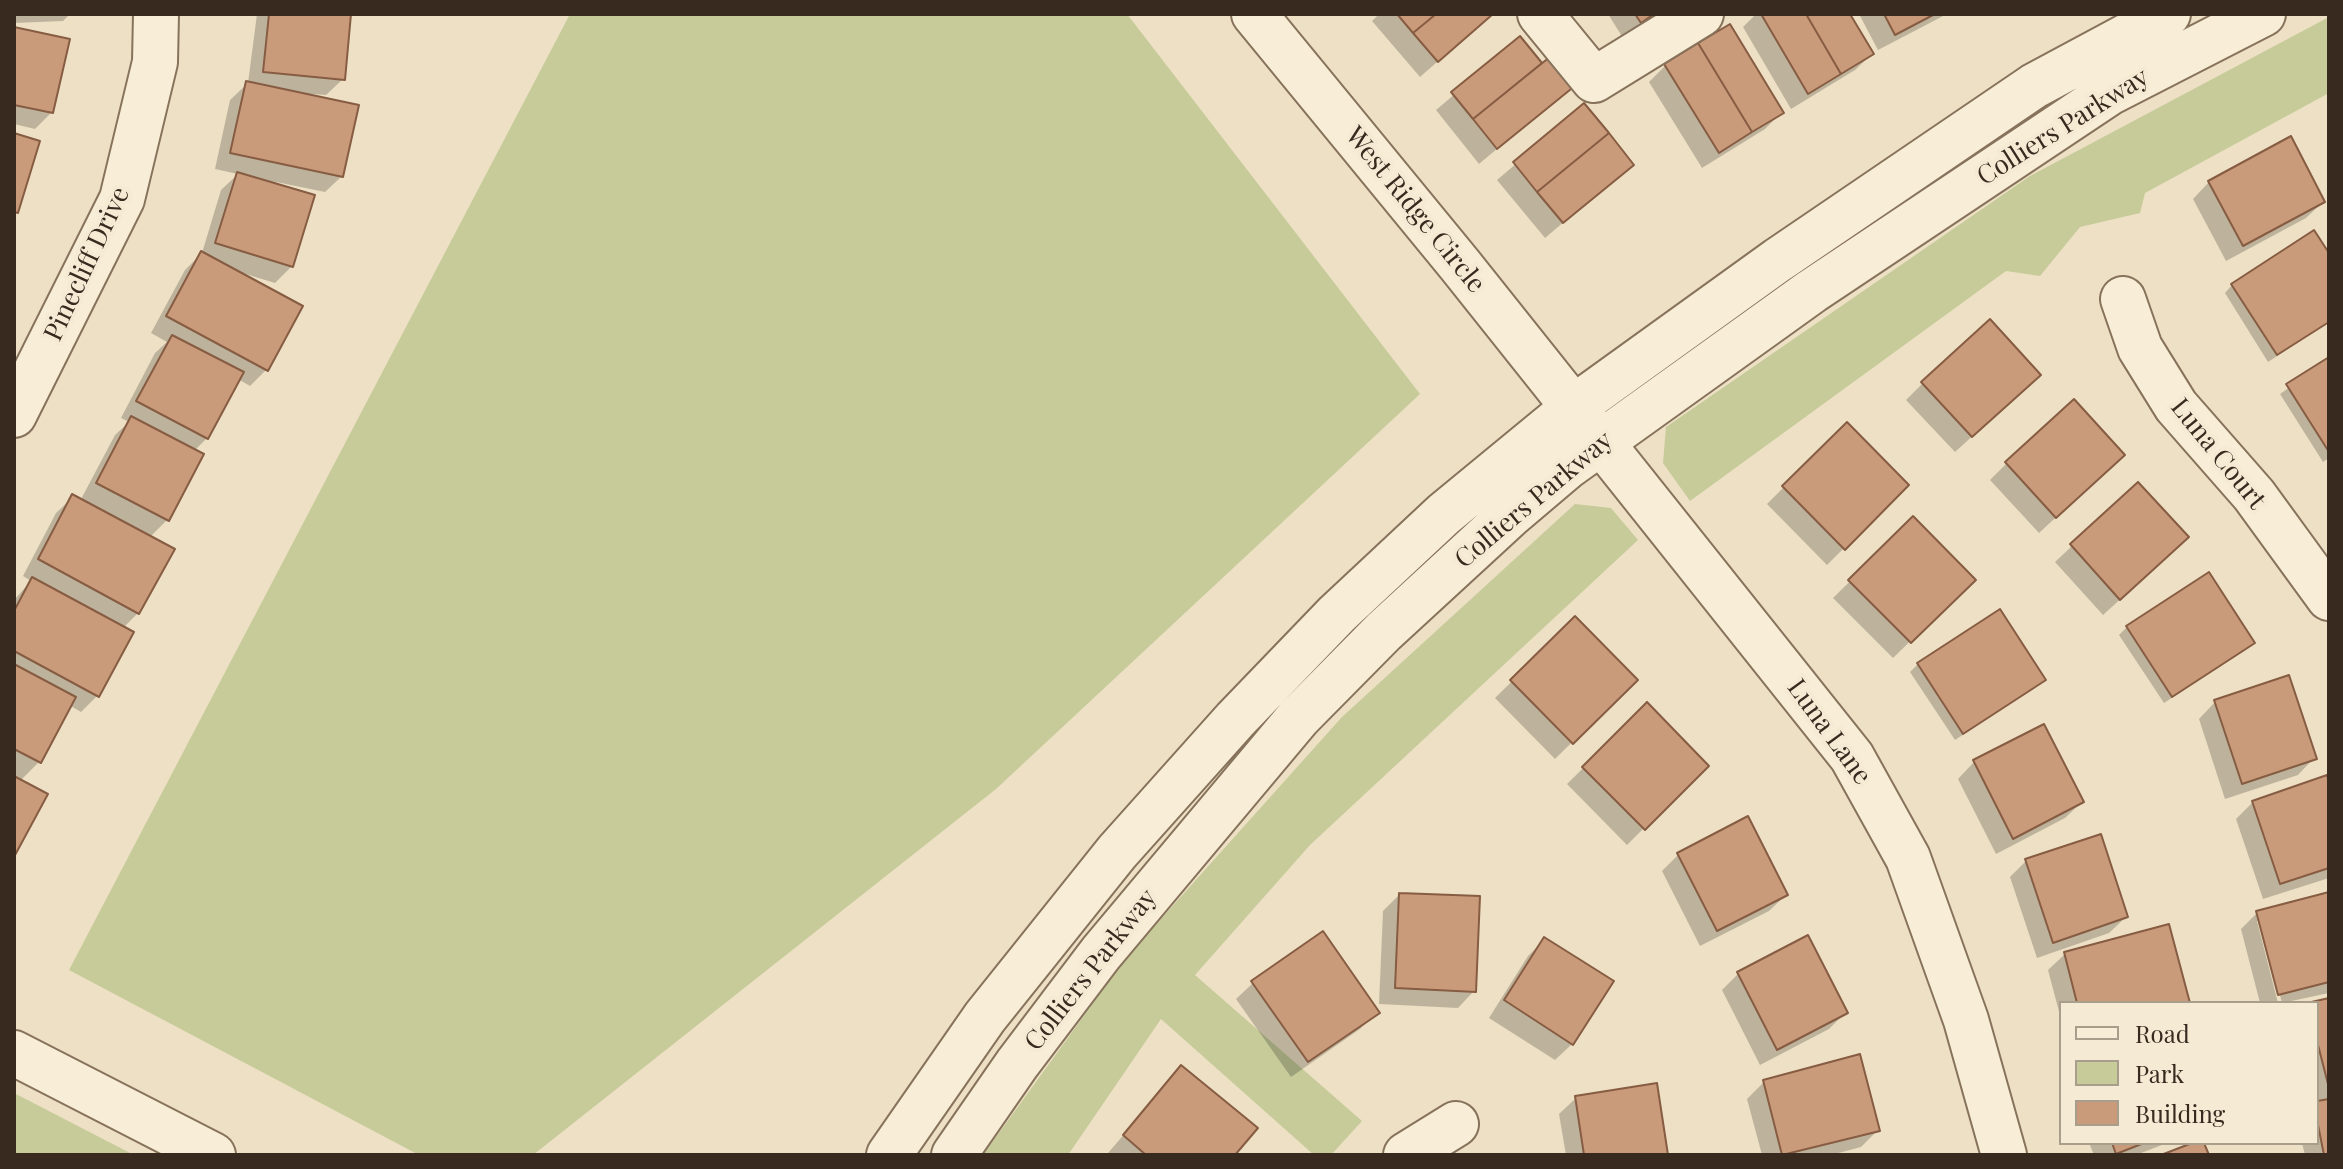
<!DOCTYPE html>
<style>
body{margin:0}
#map{position:relative;width:2343px;height:1169px;overflow:hidden;background:#ede0c4;font-family:"Playfair Display",serif}
canvas{display:block}
.frame{position:absolute;inset:0;border:16px solid #382a1f;pointer-events:none}
.legend{position:absolute;left:2059px;top:1001px;width:260px;height:144px;box-sizing:border-box;background:#f5ebd4;border:2px solid #a99e8c;margin:0;padding:10px 14px;list-style:none;font-size:24px;color:#382a1f}
.legend li{display:flex;align-items:center;gap:16px;height:40px}
.legend b{width:40px;border:2px solid #a99e8c}
</style>
<div id="map">
<canvas width="2343" height="1169"></canvas>
<div class="frame"></div>
<ul class="legend">
<li><b style="height:10px;background:#f8eed8"></b>Road</li>
<li><b style="height:22px;background:#c6cb99"></b>Park</li>
<li><b style="height:22px;background:#ca9b7b"></b>Building</li>
</ul>
</div>
<script>
const ctx = document.querySelector('canvas').getContext('2d');
ctx.lineJoin = 'round';
function paint(path, color) { ctx.fillStyle = color; ctx.fill(path, 'evenodd'); }
const toPath = rows => new Path2D(rows.map(r => 'M' + r).join(''));
function trace(path, color, width, dash) { ctx.strokeStyle = color; ctx.lineWidth = width; ctx.lineCap = dash ? 'butt' : 'round'; ctx.setLineDash(dash || []); ctx.stroke(path); }
function write(font, color, halo, rows, align = 'center') {
  ctx.font = font + ' "Playfair Display",serif'; ctx.lineWidth = 8; ctx.setLineDash([]); ctx.textBaseline = 'middle'; ctx.strokeStyle = halo; ctx.fillStyle = color; for (const [text, x, y, turn = 0] of rows) {
    ctx.save(); ctx.translate(x, y); ctx.rotate((+turn || 0) * Math.PI / 180); ctx.textAlign = isNaN(turn) ? turn : align; if (halo) ctx.strokeText(text, 0, 0); ctx.fillText(text, 0, 0); ctx.restore();
  }
}
paint(toPath([
 [570,14,1127,14,1420,394,996,789,533,1155,419,1155,69,970],
 [2329,17,2329,93,2145,193,2140,213,2080,227,2040,276,2006,271,1690,501,1663,463,1666,427,2030,176],
 [1575,504,1611,508,1638,540,1310,845,1195,975,1362,1121,1331,1155,1314,1155,1161,1019,1068,1155,983,1155,1125,959,1342,717],
 [14,1093,134,1155,14,1155]
]), '#c6cb99');
paint(toPath([
 [14,14,70,14,63,21,14,23],
 [257,14,349,14,343,79,326,95,312,94,311,97,342,176,325,192,276,182,292,266,275,283,239,272,267,369,250,386,238,379,207,438,194,451,167,520,149,538,138,613,123,628,98,695,81,712,69,705,39,762,20,781,14,853,14,600,31,581,23,576,56,513,73,497,80,501,115,435,129,422,121,418,155,353,167,342,151,333,185,270,202,253,221,190,238,174,215,169,230,100,248,83],
 [1379,14,1492,14,1420,77,1372,21],
 [1608,14,1660,14,1623,38],
 [1756,14,1848,14,1872,54,1855,70,1791,109,1743,27],
 [1859,14,1947,14,1878,50],
 [14,29,52,112,35,129,14,124],
 [1520,39,1542,66,1573,85,1479,164,1436,110],
 [1665,66,1782,112,1765,129,1702,168,1649,82],
 [1584,106,1632,164,1545,238,1497,180],
 [2209,182,2323,202,2306,218,2226,261,2193,199],
 [2329,257,2329,322,2268,362,2225,293,2232,285],
 [2329,359,2329,458,2323,462,2280,394],
 [1923,383,2022,391,1955,452,1906,400],
 [1847,424,1907,485,1827,565,1767,504],
 [2007,463,2106,471,2039,533,1990,480],
 [2138,484,2170,554,2103,615,2055,562],
 [1913,519,1973,580,1893,658,1833,598],
 [1575,619,1635,680,1555,759,1495,698],
 [2127,627,2252,643,2244,651,2164,703,2119,635],
 [1918,664,2043,680,2035,688,1955,740,1910,672],
 [2215,702,2314,758,2298,775,2225,799,2199,719],
 [1647,705,1706,766,1627,845,1567,784],
 [1974,762,2082,802,2065,818,1996,854,1958,779],
 [2329,788,2329,878,2263,899,2236,819,2253,802],
 [1679,854,1786,895,1769,911,1700,946,1662,871],
 [2026,861,2126,917,2109,933,2037,958,2010,877],
 [2329,894,2329,993,2282,1003,2261,921,2257,921,2278,1003,2260,1003,2241,929,2257,913],
 [1399,895,1474,991,1458,1008,1379,1004,1383,911],
 [1545,939,1572,1044,1555,1060,1489,1018,1528,956],
 [2065,954,2188,1003,2061,1003,2061,1019,2048,970],
 [1739,973,1845,1013,1829,1029,1760,1065,1722,990],
 [1253,983,1377,1012,1360,1029,1291,1077,1236,999],
 [2329,1000,2329,1155,2305,1155,2302,1143,2317,1143,2316,1003],
 [1182,1067,1233,1155,1110,1155,1108,1153],
 [1764,1082,1878,1130,1861,1147,1831,1155,1762,1155,1747,1099],
 [1576,1098,1666,1155,1566,1155,1559,1114],
 [2089,1143,2167,1143,2136,1155,2094,1155]
]), '#0003');
const building = toPath([
 [269,14,351,14,345,80,263,72,269,14],
 [1397,14,1436,14,1413,33,1397,14],
 [1436,14,1493,14,1438,62,1413,33,1436,14],
 [1635,14,1654,14,1641,23,1635,14],
 [1761,14,1806,14,1841,74,1808,94,1761,14],
 [1806,14,1850,14,1874,54,1841,74,1806,14],
 [1884,14,1935,14,1895,35,1884,14],
 [1730,24,1784,113,1752,132,1698,43,1730,24],
 [14,27,70,39,53,113,14,105,14,27],
 [1520,36,1542,63,1473,119,1451,92,1520,36],
 [1698,43,1752,132,1719,153,1664,64,1698,43],
 [1551,56,1576,85,1497,149,1473,119,1551,56],
 [246,81,359,105,343,177,230,153,246,81],
 [1584,103,1609,133,1537,192,1513,162,1584,103],
 [14,133,40,141,18,213,14,212,14,133],
 [1609,133,1634,165,1563,223,1537,192,1609,133],
 [2291,136,2325,202,2243,246,2208,181,2291,136],
 [237,172,315,195,293,267,215,243,237,172],
 [2314,230,2329,253,2329,322,2277,355,2231,284,2314,230],
 [201,251,303,306,268,371,166,316,201,251],
 [1990,319,2041,375,1972,437,1921,382,1990,319],
 [172,335,244,372,208,439,136,401,172,335],
 [2329,357,2329,452,2286,384,2329,357],
 [2074,399,2125,455,2056,518,2005,462,2074,399],
 [131,416,204,454,169,521,96,483,131,416],
 [1847,422,1909,485,1845,550,1782,486,1847,422],
 [2138,482,2189,537,2120,600,2070,544,2138,482],
 [72,494,175,549,139,614,38,559,72,494],
 [1913,516,1976,580,1911,643,1848,580,1913,516],
 [2209,572,2255,643,2172,697,2126,626,2209,572],
 [32,577,134,632,99,697,14,651,14,611,32,577],
 [2000,609,2046,680,1963,734,1917,663,2000,609],
 [1575,616,1638,680,1573,744,1510,680,1575,616],
 [14,664,76,697,41,763,14,749,14,664],
 [2289,675,2317,759,2242,784,2214,700,2289,675],
 [1647,702,1709,766,1645,830,1582,767,1647,702],
 [2044,724,2084,802,2013,839,1973,760,2044,724],
 [2327,775,2329,782,2329,868,2280,884,2252,801,2327,775],
 [14,776,48,794,14,857,14,776],
 [1748,816,1788,895,1717,931,1677,853,1748,816],
 [2101,834,2128,917,2053,943,2025,859,2101,834],
 [2329,892,2329,982,2278,995,2256,911,2329,892],
 [1399,893,1480,896,1476,992,1395,988,1399,893],
 [2169,924,2190,1003,2077,1003,2064,952,2169,924],
 [1323,931,1380,1013,1308,1062,1251,981,1323,931],
 [1808,935,1848,1013,1777,1050,1737,972,1808,935],
 [1544,937,1614,981,1573,1045,1504,1000,1544,937],
 [2329,998,2329,1088,2317,1041,2317,1003,2307,1003,2329,998],
 [1860,1054,1880,1131,1782,1155,1763,1080,1860,1054],
 [1181,1065,1258,1128,1235,1155,1146,1155,1123,1135,1181,1065],
 [1657,1083,1668,1155,1584,1155,1575,1096,1657,1083],
 [2329,1099,2329,1155,2324,1155,2317,1120,2317,1101,2329,1099],
 [2112,1143,2144,1143,2116,1154,2112,1143],
 [2192,1143,2204,1143,2209,1155,2161,1155,2192,1143]
]);
paint(building, '#ca9b7b');
trace(building, '#865c42', 2);
const minor = toPath([
 [1254,14,1460,265,1852,757,1908,858,1966,1020,2004,1155],
 [1540,14,1594,80,1701,14],
 [2123,299,2140,348,2176,406,2254,495,2329,598],
 [14,415,122,199,155,62,156,14],
 [14,1053,213,1155],
 [889,1155,985,1017,1117,852,1235,720,1337,614,1444,514,1574,407,1778,260,2034,86,2168,14],
 [954,1155,1017,1064,1101,953,1298,718,1384,631,1509,516,1568,466,1812,291,2109,93,2263,14],
 [1406,1155,1456,1124]
]);
trace(minor, '#87725b', 48);
trace(minor, '#f8eed8', 44);
write('26px', '#382a1f', '#f5ebd4', [
 ["Colliers Parkway",2063,127,-32],
 ["West Ridge Circle",1415,210,51],
 ["Pinecliff Drive",87,264,-65],
 ["Luna Court",2218,454,51],
 ["Colliers Parkway",1534,500,-40],
 ["Luna Lane",1829,732,54],
 ["Colliers Parkway",1091,970,-52]
]);
</script>
